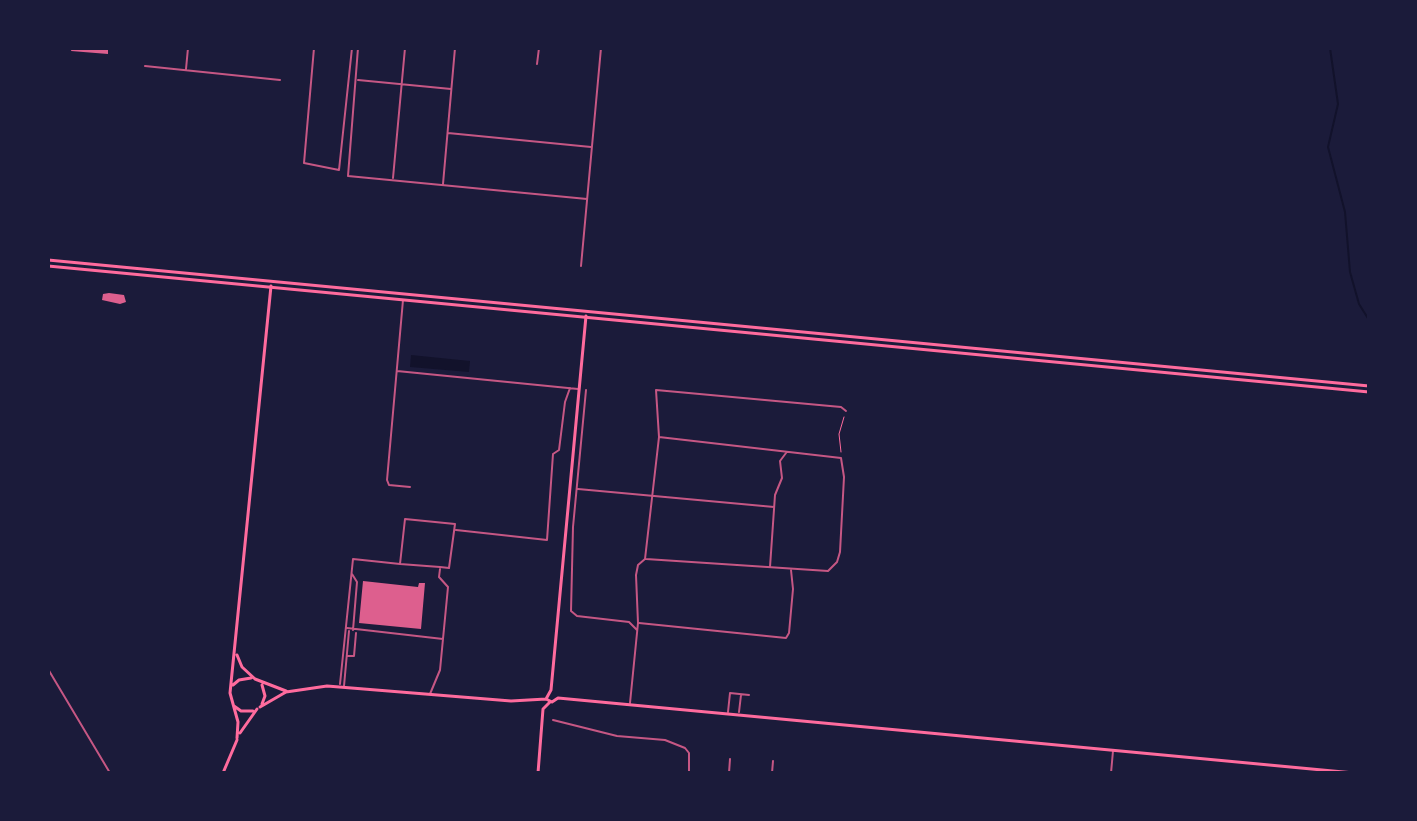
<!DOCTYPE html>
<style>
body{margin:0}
#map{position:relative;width:1417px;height:821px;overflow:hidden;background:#1b1b3a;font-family:Roboto,sans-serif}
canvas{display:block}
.frame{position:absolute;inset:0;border:50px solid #1b1b3a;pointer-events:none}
</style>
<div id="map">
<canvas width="1417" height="821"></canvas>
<div class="frame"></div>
</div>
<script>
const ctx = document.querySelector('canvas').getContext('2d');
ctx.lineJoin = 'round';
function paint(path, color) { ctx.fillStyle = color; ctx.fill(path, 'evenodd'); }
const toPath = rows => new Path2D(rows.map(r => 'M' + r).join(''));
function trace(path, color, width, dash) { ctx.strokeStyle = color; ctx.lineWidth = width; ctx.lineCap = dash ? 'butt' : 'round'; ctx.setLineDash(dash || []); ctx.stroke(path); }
paint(toPath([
 [411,355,470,361,469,372,410,367]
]), '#12122b');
trace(toPath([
 [1330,48,1338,104,1328,147,1345,212,1350,272,1359,304,1369,320]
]), '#12122b', 2);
paint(toPath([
 [72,48,108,48,108,54,71,51],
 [109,293,124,295,126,302,120,304,102,300,103,294],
 [363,581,418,587,419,583,425,583,421,629,359,623]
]), '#dd5f8e');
trace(toPath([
 [841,452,839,434,844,417]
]), '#ff6b9d', 1);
trace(toPath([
 [314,48,304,163,339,170,352,48],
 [358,48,348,176,587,199],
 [537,64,539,48],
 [145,66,280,80],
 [186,69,188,48],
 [358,80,451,89],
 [448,133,591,147],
 [393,178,405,48],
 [443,184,455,48],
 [581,266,601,48],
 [403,300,387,480,389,485,410,487],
 [397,371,578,389],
 [586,390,573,527,571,611,577,616,629,622,637,630],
 [578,489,774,507],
 [456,530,547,540,553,454,559,450,565,402,570,388],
 [646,559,828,571,837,562,840,552,844,477,841,458,659,437],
 [770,567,775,495,782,478,780,461,786,453],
 [352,574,357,582,353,630],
 [639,623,786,638,789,633,793,589,791,570],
 [347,628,443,639],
 [348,656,354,656,356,633],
 [48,669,110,773],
 [340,684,353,559,400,564,440,567,449,568,455,524,405,519,400,564],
 [344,686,349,631],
 [430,694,440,670,448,587,439,577,440,569],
 [630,703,638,623,636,575,638,565,645,559,659,437,656,390,841,407,846,411],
 [728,712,730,693,749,695],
 [739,712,741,695],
 [553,720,617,736,665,740,685,748,689,753,689,773],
 [729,773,730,759],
 [772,773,773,761],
 [1111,773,1113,751]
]), '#c65784', 2);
trace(toPath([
 [237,655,242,667,255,679,286,691],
 [233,685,239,680,251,678],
 [262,685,265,696,262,704],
 [546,699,551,690,586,316],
 [234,706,241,711,253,711],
 [260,707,286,692,327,686,511,701,546,699,552,702,558,698,1354,773],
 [240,733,257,709],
 [237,738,238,722,230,693,271,286],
 [223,773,237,740],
 [538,773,543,709,550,702]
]), '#ff6b9d', 3);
trace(toPath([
 [48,260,1369,386],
 [48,266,1369,392]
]), '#ff6b9d', 3);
</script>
